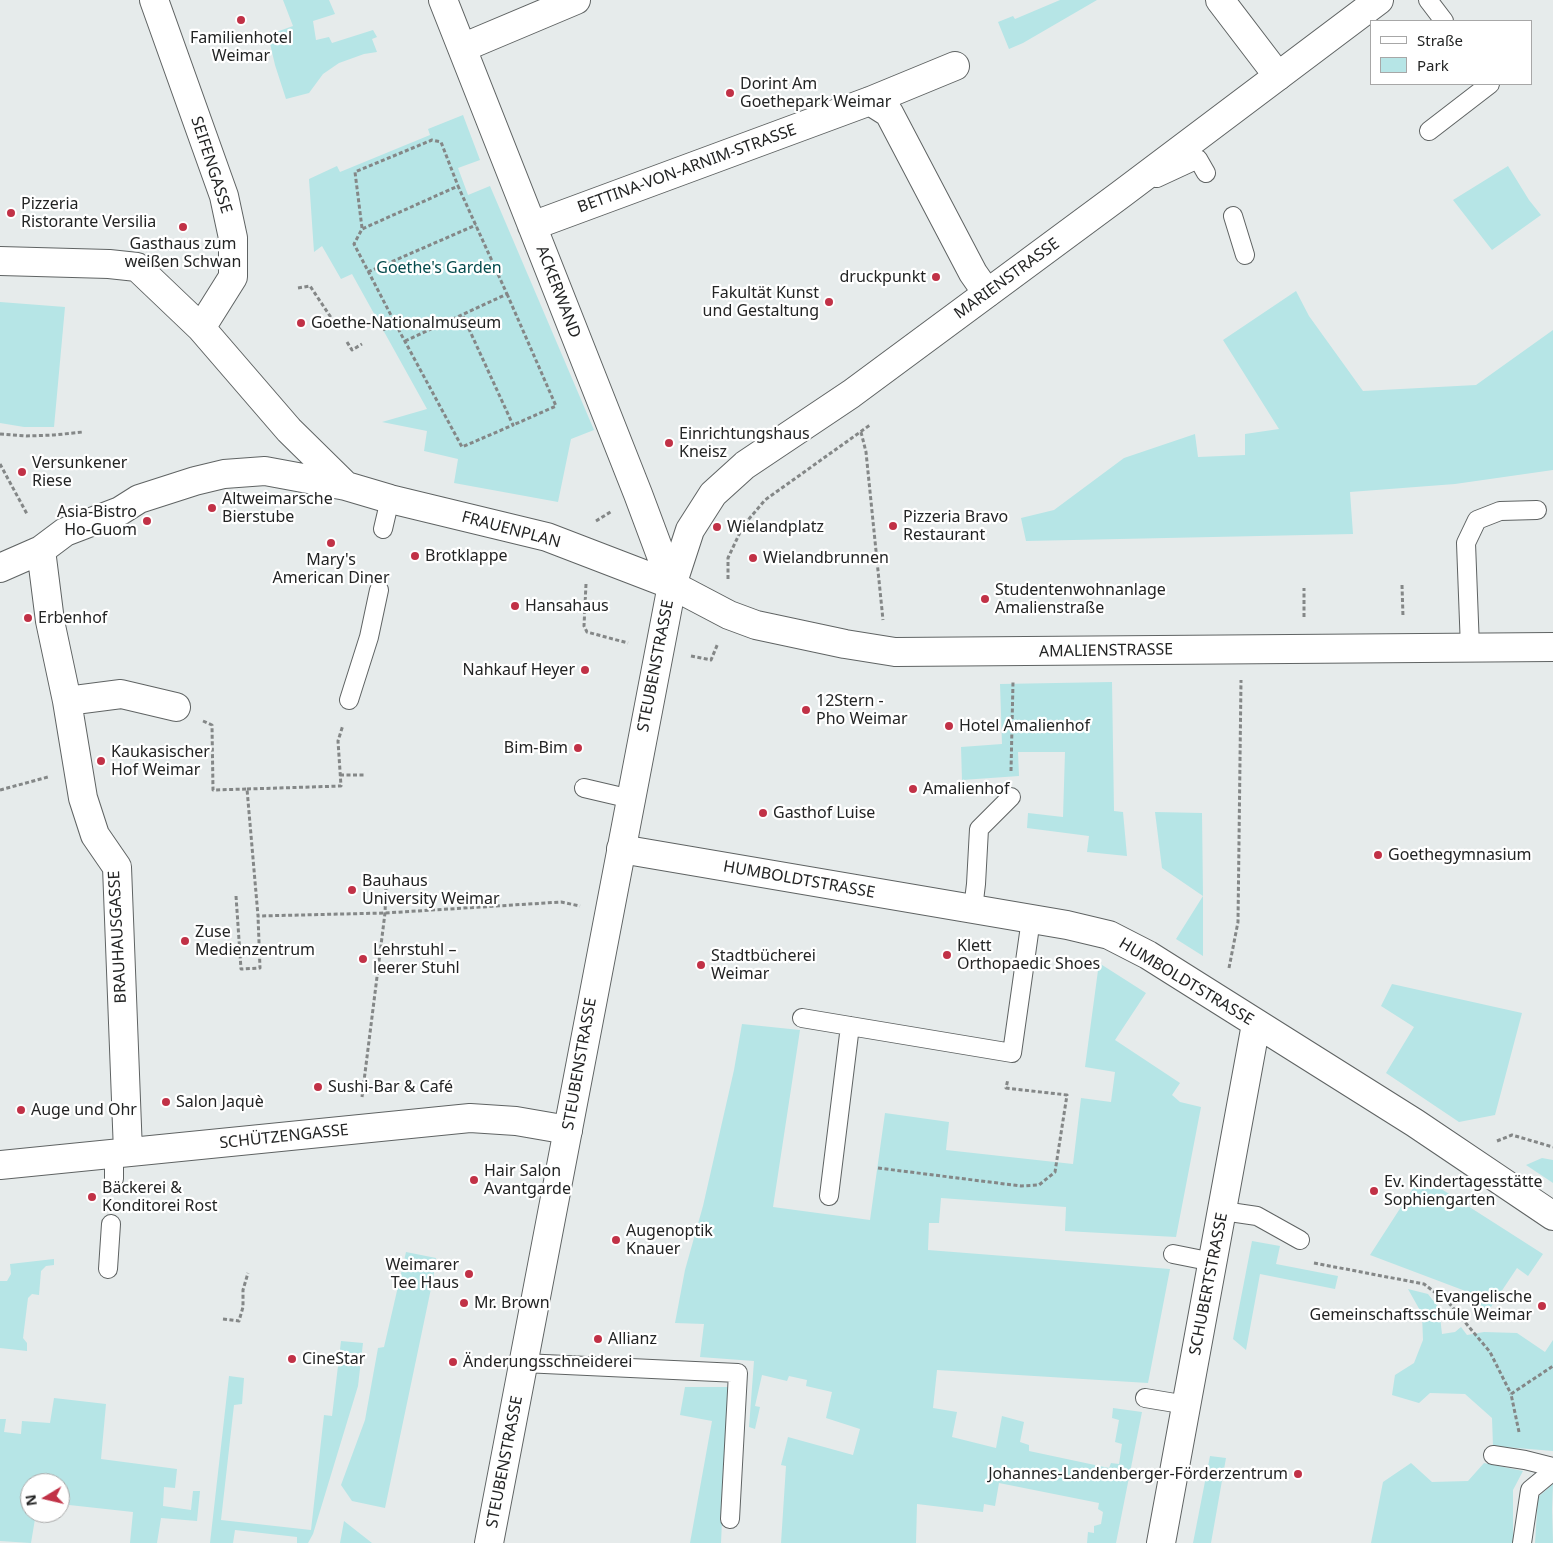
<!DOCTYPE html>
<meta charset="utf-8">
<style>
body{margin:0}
#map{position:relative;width:1553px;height:1543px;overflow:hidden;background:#e6ebeb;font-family:"Noto Sans",sans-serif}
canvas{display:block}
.legend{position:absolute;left:1370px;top:20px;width:162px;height:65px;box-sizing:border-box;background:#fff;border:1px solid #a7a7a7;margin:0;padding:6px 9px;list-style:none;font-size:15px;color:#232424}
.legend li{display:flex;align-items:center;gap:10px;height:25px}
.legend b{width:25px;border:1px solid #a7a7a7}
.north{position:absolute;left:20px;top:1473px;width:50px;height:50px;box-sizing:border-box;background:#fff;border:1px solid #a7a7a7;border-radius:50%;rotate:261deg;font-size:14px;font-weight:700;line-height:20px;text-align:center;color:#232424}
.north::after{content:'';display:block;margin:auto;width:18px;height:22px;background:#c13146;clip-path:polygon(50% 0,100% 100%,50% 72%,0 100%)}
</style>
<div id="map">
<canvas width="1553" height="1543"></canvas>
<ul class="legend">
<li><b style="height:6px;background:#fff"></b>Straße</li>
<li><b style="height:14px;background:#b6e5e6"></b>Park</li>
</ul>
<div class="north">N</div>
</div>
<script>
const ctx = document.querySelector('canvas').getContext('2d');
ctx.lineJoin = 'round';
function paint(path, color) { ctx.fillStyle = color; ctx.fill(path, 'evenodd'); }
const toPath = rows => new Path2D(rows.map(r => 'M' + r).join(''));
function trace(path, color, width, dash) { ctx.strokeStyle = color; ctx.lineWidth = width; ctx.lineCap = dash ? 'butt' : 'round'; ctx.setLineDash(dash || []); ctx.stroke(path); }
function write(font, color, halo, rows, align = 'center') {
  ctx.font = font + ' "Noto Sans",sans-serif'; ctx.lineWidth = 4.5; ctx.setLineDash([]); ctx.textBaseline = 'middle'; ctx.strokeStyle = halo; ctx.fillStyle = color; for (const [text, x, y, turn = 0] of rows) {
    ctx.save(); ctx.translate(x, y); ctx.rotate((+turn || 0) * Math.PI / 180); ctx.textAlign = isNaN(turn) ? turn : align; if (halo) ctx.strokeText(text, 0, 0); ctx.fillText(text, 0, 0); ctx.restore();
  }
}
paint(toPath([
 [283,0,329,0,335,14,313,21,316,40,329,37,332,43,373,30,377,37,372,39,377,52,364,54,339,63,323,74,309,93,286,99,275,65,268,35,293,26],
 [1060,0,1097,0,1023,43,1009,49,998,22,1013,16,1015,19],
 [463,115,480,160,458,168,468,195,490,186,594,430,571,439,558,502,454,483,458,459,424,451,427,431,382,422,427,409,352,274,341,279,322,246,314,252,309,179,337,166,340,172,430,135,428,129],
 [1508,166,1529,200,1541,215,1492,250,1453,200],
 [1296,291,1309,316,1363,391,1476,385,1553,330,1553,470,1455,484,1350,492,1353,534,1026,541,1021,518,1054,510,1124,458,1195,434,1198,457,1245,455,1245,434,1279,429,1223,340],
 [0,302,65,307,54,427,24,427,0,423],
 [1112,682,1114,811,1123,812,1127,856,1087,852,1089,836,1027,828,1028,813,1063,817,1065,752,1018,752,1019,776,962,780,961,747,1002,744,1000,684],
 [1155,812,1202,813,1203,896,1203,956,1176,939,1203,896,1162,868],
 [1099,963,1146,993,1115,1040,1180,1083,1172,1095,1180,1102,1201,1107,1176,1237,1065,1231,1066,1207,941,1198,939,1223,929,1223,928,1250,1170,1269,1148,1383,937,1370,933,1408,957,1412,952,1437,996,1448,1002,1416,1024,1422,1020,1442,1029,1445,1029,1451,1109,1468,1111,1463,1119,1464,1122,1444,1115,1442,1119,1420,1112,1418,1113,1408,1142,1412,1116,1543,1087,1543,1088,1532,1094,1533,1094,1526,1101,1524,1103,1512,1098,1509,1099,1503,999,1483,995,1506,984,1504,983,1512,917,1504,916,1543,781,1543,786,1466,781,1465,788,1437,853,1455,860,1429,826,1418,832,1392,806,1386,807,1380,789,1376,787,1381,762,1375,755,1406,760,1407,755,1429,749,1427,754,1361,700,1357,704,1324,675,1323,685,1270,703,1206,734,1070,742,1024,800,1030,773,1207,870,1220,885,1113,949,1122,946,1150,1073,1164,1081,1098,1111,1102,1115,1072,1085,1067],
 [1392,984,1522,1013,1495,1115,1459,1122,1386,1073,1414,1027,1381,1006],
 [1542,1158,1553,1160,1553,1183,1526,1165],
 [1421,1176,1543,1254,1528,1276,1517,1268,1485,1316,1468,1292,1370,1255],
 [1252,1241,1280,1246,1276,1264,1338,1276,1335,1289,1260,1274,1246,1350,1233,1339],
 [406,1252,436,1258,433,1279,385,1508,352,1501,341,1485,365,1420,378,1348,384,1347],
 [54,1259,54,1265,46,1266,41,1271,39,1295,32,1294,28,1298,23,1338,27,1343,27,1351,0,1348,0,1281,7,1281,11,1274,10,1264],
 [1408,1289,1428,1294,1439,1308,1442,1334,1455,1332,1461,1327,1467,1335,1484,1332,1517,1333,1545,1352,1553,1340,1553,1451,1493,1446,1492,1418,1465,1394,1430,1393,1419,1403,1392,1395,1395,1375,1414,1363,1423,1340,1422,1314],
 [341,1341,363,1343,358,1386,313,1534,308,1543,297,1543,297,1537,235,1530,233,1543,210,1543,229,1376,244,1378,242,1404,234,1405,221,1520,311,1530,324,1415,332,1416],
 [685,1387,728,1387,721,1543,690,1543,712,1421,680,1415],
 [54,1398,106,1404,101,1459,177,1469,175,1488,164,1487,163,1506,191,1510,193,1491,200,1491,197,1521,161,1518,157,1543,130,1543,133,1512,60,1504,60,1483,30,1483,30,1513,36,1513,31,1543,0,1541,0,1419,6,1419,4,1432,21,1434,22,1421,50,1423],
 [1210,1456,1226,1458,1211,1543,1193,1543],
 [1411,1463,1432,1482,1468,1481,1484,1463,1523,1471,1513,1490,1513,1543,1371,1543,1383,1482],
 [1553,1484,1552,1509,1553,1543,1535,1543,1538,1497],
 [344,1521,372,1543,340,1543]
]), '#b6e5e6');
const lane = toPath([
 [1428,0,1444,21],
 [1429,131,1490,84],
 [1157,178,1198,159,1206,173],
 [1233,216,1245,255],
 [383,529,390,499],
 [1470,648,1466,543,1477,520,1500,511,1537,510],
 [349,700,369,637,379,590],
 [584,788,631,799],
 [973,909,976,884,979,829,1011,797],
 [802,1018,1012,1053,1031,919],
 [114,1179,114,1154],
 [829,1196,850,1026],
 [1223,1211,1257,1216,1300,1240],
 [1173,1254,1213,1262],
 [108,1269,111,1224],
 [523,1363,738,1373,730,1519],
 [1145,1398,1187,1405],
 [1493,1455,1525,1460,1553,1467],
 [1522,1543,1530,1490,1553,1471]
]);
const street = toPath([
 [154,0,224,196,233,238,233,277,201,328],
 [443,0,638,494,672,585],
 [1220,0,1278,76],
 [462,48,576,0],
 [870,101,889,113,973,273,987,293],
 [532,226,870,101,955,66],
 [0,261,109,264,137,267,201,328,289,430,346,486],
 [41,550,50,621,67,701,83,798,95,835,117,867,128,1152],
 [0,568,41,550,65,532,120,511,139,499,195,481,224,474,265,471,346,486,390,499,547,537,672,585,729,615,756,625,845,644,895,652,1553,647],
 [67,701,121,694,176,707],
 [621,849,1067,925,1109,935,1148,955,1415,1123,1553,1216],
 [0,1165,470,1118,516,1121,568,1130],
 [1161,1543,1256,1024]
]);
const secondary = toPath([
 [489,1543,672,585,690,530,713,494,745,465,851,394,1120,195,1379,0]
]);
trace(lane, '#5f6363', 20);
trace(street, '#5f6363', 30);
trace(secondary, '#5f6363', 30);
trace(toPath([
 [362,228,355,172,432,140,441,142,458,186],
 [368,272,476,225],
 [298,288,310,286,334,322],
 [507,294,556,406,513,425],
 [383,330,395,323],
 [405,341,507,294,458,186,362,229,354,244,395,323,462,447,513,425,463,316],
 [347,342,352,350,362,344],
 [861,432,866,452,883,620],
 [0,434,26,436,54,435,83,432],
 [0,464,27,514],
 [596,521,612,511],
 [728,579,728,558,743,526,765,500,870,425],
 [586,584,584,626,587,632,628,643],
 [1402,585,1403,617],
 [1304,617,1304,588],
 [691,656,711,660,718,643],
 [203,721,212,725,213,790,247,789,258,916,385,913,561,902,580,906],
 [1011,771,1013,682],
 [340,775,366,775],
 [247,789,341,786,338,741,343,725],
 [0,790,48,777],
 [236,896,241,969,260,968,258,916],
 [1229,968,1238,922,1241,680],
 [362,1097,385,913,386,889],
 [1497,1141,1512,1135,1553,1147],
 [878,1168,1021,1186,1039,1185,1055,1172,1067,1095,1006,1088,1008,1079],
 [1314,1263,1424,1284,1449,1303,1490,1352,1511,1394],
 [223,1319,239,1321,243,1307,243,1290,248,1273],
 [1519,1432,1511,1394,1553,1366]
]), '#848787', 3, [4, 2.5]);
trace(lane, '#fff', 18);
trace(street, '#fff', 28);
trace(secondary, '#fff', 28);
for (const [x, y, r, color] of [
 [241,20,5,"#c13146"],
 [730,93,5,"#c13146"],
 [11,213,5,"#c13146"],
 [183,227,5,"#c13146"],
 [936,277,5,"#c13146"],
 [829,302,5,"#c13146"],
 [301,323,5,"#c13146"],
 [669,443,5,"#c13146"],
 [22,472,5,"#c13146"],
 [212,508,5,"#c13146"],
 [147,521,5,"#c13146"],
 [893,526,5,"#c13146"],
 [717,527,5,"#c13146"],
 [331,543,5,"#c13146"],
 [415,556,5,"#c13146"],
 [753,558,5,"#c13146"],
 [985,599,5,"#c13146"],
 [515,606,5,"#c13146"],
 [28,618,5,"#c13146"],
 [585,670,5,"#c13146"],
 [806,710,5,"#c13146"],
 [949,726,5,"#c13146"],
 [578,748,5,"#c13146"],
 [101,761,5,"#c13146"],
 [913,789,5,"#c13146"],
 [763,813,5,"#c13146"],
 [1378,855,5,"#c13146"],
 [352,890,5,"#c13146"],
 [185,941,5,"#c13146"],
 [947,955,5,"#c13146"],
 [363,959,5,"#c13146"],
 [701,965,5,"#c13146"],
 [318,1087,5,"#c13146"],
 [166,1102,5,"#c13146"],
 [21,1110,5,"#c13146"],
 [474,1180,5,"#c13146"],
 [1374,1191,5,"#c13146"],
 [92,1197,5,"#c13146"],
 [616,1240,5,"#c13146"],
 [469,1274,5,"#c13146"],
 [464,1303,5,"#c13146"],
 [1542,1306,5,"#c13146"],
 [598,1339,5,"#c13146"],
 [292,1359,5,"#c13146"],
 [453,1362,5,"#c13146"],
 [1298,1474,5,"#c13146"]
]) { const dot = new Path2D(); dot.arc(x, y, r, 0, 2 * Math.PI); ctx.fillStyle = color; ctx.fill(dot); trace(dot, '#fff', 2); }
write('16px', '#232424', '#fff', [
 ["Familienhotel",241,38,"center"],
 ["Weimar",241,56,"center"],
 ["Dorint Am",740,84],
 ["Goethepark Weimar",740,102],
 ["Pizzeria",21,204],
 ["Ristorante Versilia",21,222],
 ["Gasthaus zum",183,244,"center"],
 ["weißen Schwan",183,262,"center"],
 ["druckpunkt",926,277,"right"],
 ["Fakultät Kunst",819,293,"right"],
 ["und Gestaltung",819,311,"right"],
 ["Goethe-Nationalmuseum",311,323],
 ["Einrichtungshaus",679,434],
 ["Kneisz",679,452],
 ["Versunkener",32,463],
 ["Riese",32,481],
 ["Altweimarsche",222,499],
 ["Bierstube",222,517],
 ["Asia-Bistro",137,512,"right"],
 ["Ho-Guom",137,530,"right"],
 ["Pizzeria Bravo",903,517],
 ["Restaurant",903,535],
 ["Wielandplatz",727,527],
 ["Brotklappe",425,556],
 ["Wielandbrunnen",763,558],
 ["Mary's",331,560,"center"],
 ["American Diner",331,578,"center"],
 ["Studentenwohnanlage",995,590],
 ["Amalienstraße",995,608],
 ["Hansahaus",525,606],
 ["Erbenhof",38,618],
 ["Nahkauf Heyer",575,670,"right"],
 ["12Stern -",816,701],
 ["Pho Weimar",816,719],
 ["Hotel Amalienhof",959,726],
 ["Bim-Bim",568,748,"right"],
 ["Kaukasischer",111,752],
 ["Hof Weimar",111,770],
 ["Amalienhof",923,789],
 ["Gasthof Luise",773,813],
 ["Goethegymnasium",1388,855],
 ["Bauhaus",362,881],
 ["University Weimar",362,899],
 ["Zuse",195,932],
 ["Medienzentrum",195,950],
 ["Klett",957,946],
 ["Orthopaedic Shoes",957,964],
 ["Lehrstuhl –",373,950],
 ["leerer Stuhl",373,968],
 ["Stadtbücherei",711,956],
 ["Weimar",711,974],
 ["Sushi-Bar & Café",328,1087],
 ["Salon Jaquè",176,1102],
 ["Auge und Ohr",31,1110],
 ["Hair Salon",484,1171],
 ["Avantgarde",484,1189],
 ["Ev. Kindertagesstätte",1384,1182],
 ["Sophiengarten",1384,1200],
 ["Bäckerei &",102,1188],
 ["Konditorei Rost",102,1206],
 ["Augenoptik",626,1231],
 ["Knauer",626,1249],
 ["Weimarer",459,1265,"right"],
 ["Tee Haus",459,1283,"right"],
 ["Evangelische",1532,1297,"right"],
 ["Gemeinschaftsschule Weimar",1532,1315,"right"],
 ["Mr. Brown",474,1303],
 ["Allianz",608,1339],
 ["CineStar",302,1359],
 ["Änderungsschneiderei",463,1362],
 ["Johannes-Landenberger-Förderzentrum",1288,1474,"right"]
], 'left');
write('16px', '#232424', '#fff', [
 ["SEIFENGASSE",211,165,72],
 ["BETTINA-VON-ARNIM-STRASSE",687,169,-20],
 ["MARIENSTRASSE",1007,279,-36],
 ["ACKERWAND",558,292,69],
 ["FRAUENPLAN",511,530,15],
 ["AMALIENSTRASSE",1106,651,-1],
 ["STEUBENSTRASSE",656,666,-79],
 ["HUMBOLDTSTRASSE",799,880,10],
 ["BRAUHAUSGASSE",118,937,-93],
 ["HUMBOLDTSTRASSE",1186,982,31],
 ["STEUBENSTRASSE",580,1064,-80],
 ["SCHÜTZENGASSE",284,1137,-6],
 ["SCHUBERTSTRASSE",1209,1284,-79],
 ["STEUBENSTRASSE",505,1462,-79]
]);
write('16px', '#044b4d', '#fff', [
 ["Goethe's Garden",439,268]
]);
</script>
